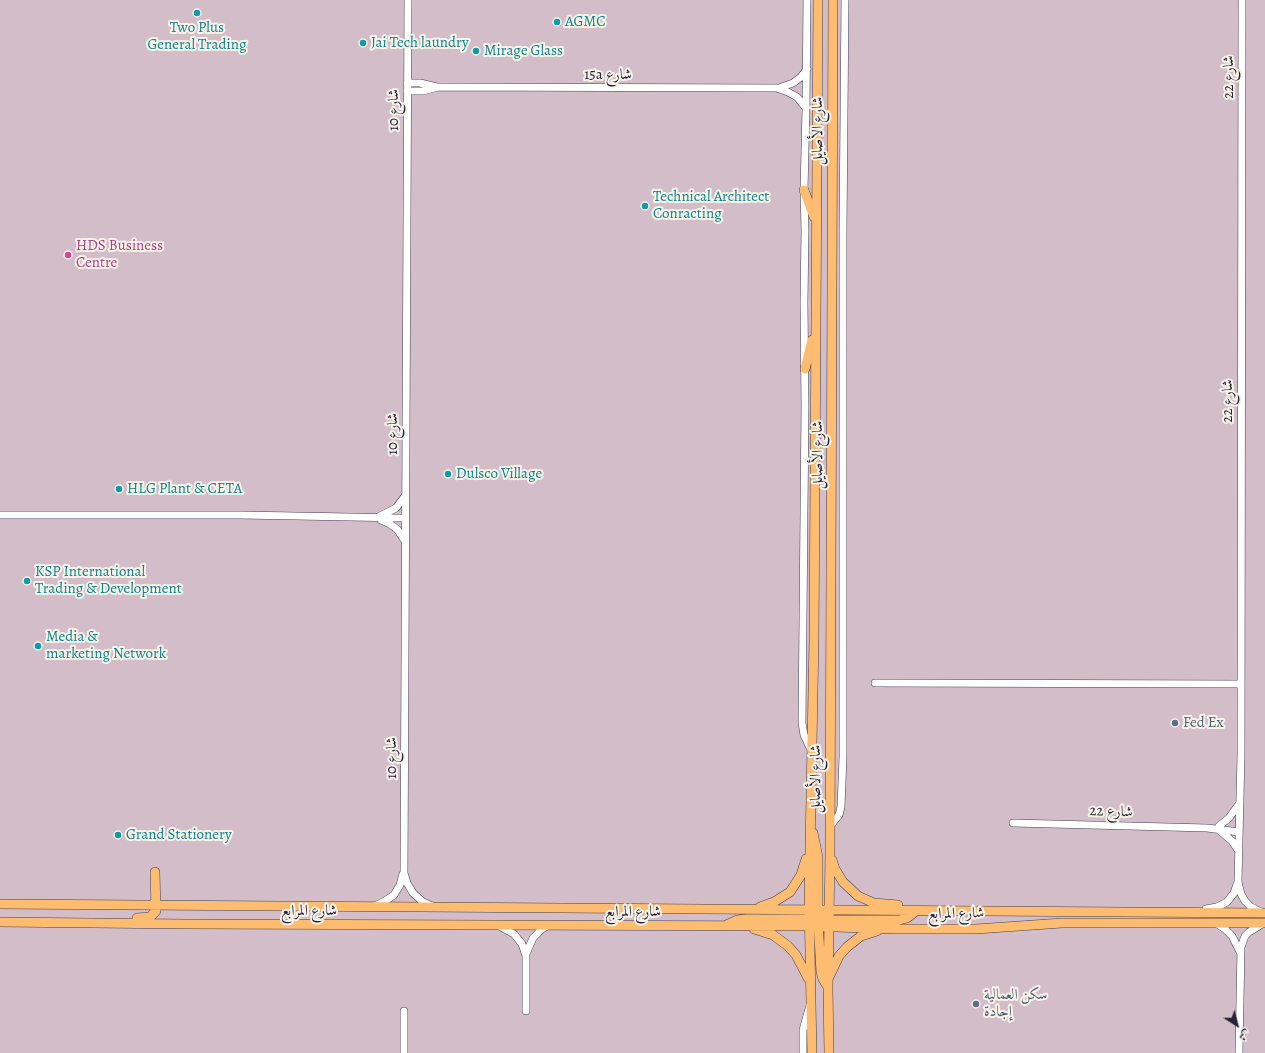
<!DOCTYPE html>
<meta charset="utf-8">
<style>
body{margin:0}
#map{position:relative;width:1265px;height:1053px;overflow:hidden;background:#f5e7d2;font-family:Alegreya,Amiri,serif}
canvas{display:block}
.north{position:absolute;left:1217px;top:1005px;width:40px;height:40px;-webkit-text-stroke:3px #f7f3e8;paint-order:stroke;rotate:144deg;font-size:11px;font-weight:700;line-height:16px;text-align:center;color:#22223b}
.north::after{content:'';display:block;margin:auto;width:14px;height:18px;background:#22223b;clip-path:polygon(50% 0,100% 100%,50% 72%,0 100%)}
</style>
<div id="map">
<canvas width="1265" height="1053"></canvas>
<div class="north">ش</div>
</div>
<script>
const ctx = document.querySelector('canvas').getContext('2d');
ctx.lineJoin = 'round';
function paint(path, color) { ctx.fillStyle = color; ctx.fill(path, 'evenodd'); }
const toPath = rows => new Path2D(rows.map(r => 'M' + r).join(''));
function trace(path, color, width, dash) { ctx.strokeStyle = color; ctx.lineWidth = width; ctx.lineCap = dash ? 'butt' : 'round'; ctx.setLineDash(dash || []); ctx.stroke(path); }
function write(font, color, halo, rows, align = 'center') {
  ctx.font = font + ' Alegreya,Amiri,serif'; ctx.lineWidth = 4; ctx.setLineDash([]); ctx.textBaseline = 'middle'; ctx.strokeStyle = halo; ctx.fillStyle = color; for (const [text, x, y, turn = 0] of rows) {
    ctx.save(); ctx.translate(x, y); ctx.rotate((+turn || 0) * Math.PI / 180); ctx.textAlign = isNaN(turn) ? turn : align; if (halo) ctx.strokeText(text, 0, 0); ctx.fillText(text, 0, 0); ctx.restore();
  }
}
paint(toPath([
 [0,0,1265,0,1265,1053,0,1053]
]), '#d2bdc8');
const minor = toPath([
 [408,0,404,873,407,883,413,893,423,902,432,906],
 [807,0,806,108,804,190,805,230,804,302,805,407,802,723,804,735,812,752],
 [1242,0,1241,755,1238,882,1241,894,1245,901,1251,907,1261,912],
 [407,83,420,83,437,87],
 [779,89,788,92,797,97,806,108],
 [407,91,423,91,438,87,779,88,793,83,801,77,807,69],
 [0,515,241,515,405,518],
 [380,516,396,508,405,496],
 [381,520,388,523,397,529,405,541],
 [875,683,1241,684],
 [1013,823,1207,828,1239,832],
 [830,826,839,815,841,807,843,757,843,231,845,0],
 [1219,826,1229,818,1239,804],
 [1219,830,1232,841,1238,850],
 [375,906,385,901,394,895,400,885,403,874],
 [1206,909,1217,907,1227,902,1234,893,1237,884],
 [1216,923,1225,929,1232,936,1240,952],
 [499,926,514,934,522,944,526,956,526,1011],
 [526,954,533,938,542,929,547,926],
 [404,1053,404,1011],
 [803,1053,803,1030,810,1005],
 [1239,1053,1241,947,1245,936,1249,932,1262,924]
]);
const major = toPath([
 [804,190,814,217],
 [805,369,812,340],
 [813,833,818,857,818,906,820,915],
 [832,860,835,869,843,882,858,896,874,903,898,905],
 [0,904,1265,913],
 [760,907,774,902,790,892,801,875,806,859],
 [137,918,150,917,156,911,155,872],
 [818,920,821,972,823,979,828,987],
 [824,920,899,920,907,918,916,911],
 [0,922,185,924,809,926,892,929,976,929,1062,923,1265,923],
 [728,924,737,920,747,919,813,919,821,917,828,912],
 [754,929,773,935,788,946,796,955,808,978],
 [829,977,839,956,847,947,861,936,877,931],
 [812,1053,809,901,814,639,818,0],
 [829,1053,828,988,830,853,833,0]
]);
trace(minor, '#424052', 8);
trace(major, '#424052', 10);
trace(minor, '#fff', 7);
trace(major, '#fdbc70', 9);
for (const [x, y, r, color] of [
 [197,13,4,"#0f9aa8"],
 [557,22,4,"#0f9aa8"],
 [363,43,4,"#0f9aa8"],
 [476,51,4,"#0f9aa8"],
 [645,206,4,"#0f9aa8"],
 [68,255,4,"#d1479c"],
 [448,474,4,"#0f9aa8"],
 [119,489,4,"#0f9aa8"],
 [27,581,4,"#0f9aa8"],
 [38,646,4,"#0f9aa8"],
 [1175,723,4,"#5c6f8a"],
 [118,835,4,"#0f9aa8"],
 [976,1004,4,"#5c6f8a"]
]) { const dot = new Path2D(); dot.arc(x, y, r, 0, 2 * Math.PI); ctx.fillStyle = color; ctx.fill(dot); trace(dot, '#f7f3e8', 1.5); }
write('15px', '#0d838f', '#f7f3e8', [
 ["AGMC",565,22],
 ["Two Plus",197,28,"center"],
 ["General Trading",197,45,"center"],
 ["Jai Tech laundry",371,43],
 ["Mirage Glass",484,51],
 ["Technical Architect",653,197],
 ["Conracting",653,214],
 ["Dulsco Village",456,474],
 ["HLG Plant & CETA",127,489],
 ["KSP International",35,572],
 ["Trading & Development",35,589],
 ["Media &",46,637],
 ["marketing Network",46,654],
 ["Grand Stationery",126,835]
], 'left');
write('15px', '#22223b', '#f7f3e8', [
 ["15a شارع",608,75],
 ["شارع 22",1229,77,-90],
 ["شارع 10",394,110,-90],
 ["شارع الأصايل",818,131,-90],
 ["شارع 22",1228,401,-90],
 ["شارع 10",393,434,-90],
 ["شارع الأصايل",818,455,-90],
 ["شارع 10",392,758,-90],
 ["شارع الأصايل",816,779,-90],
 ["شارع 22",1111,812,2],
 ["شارع المرابع",309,911],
 ["شارع المرابع",633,912],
 ["شارع المرابع",956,914,-1]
]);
write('15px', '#b23c85', '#f7f3e8', [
 ["HDS Business",76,246],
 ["Centre",76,263]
], 'left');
write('15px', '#4e5e75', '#f7f3e8', [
 ["Fed Ex",1183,723],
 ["سكن العمالية",984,995],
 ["إجادة",984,1012]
], 'left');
</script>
